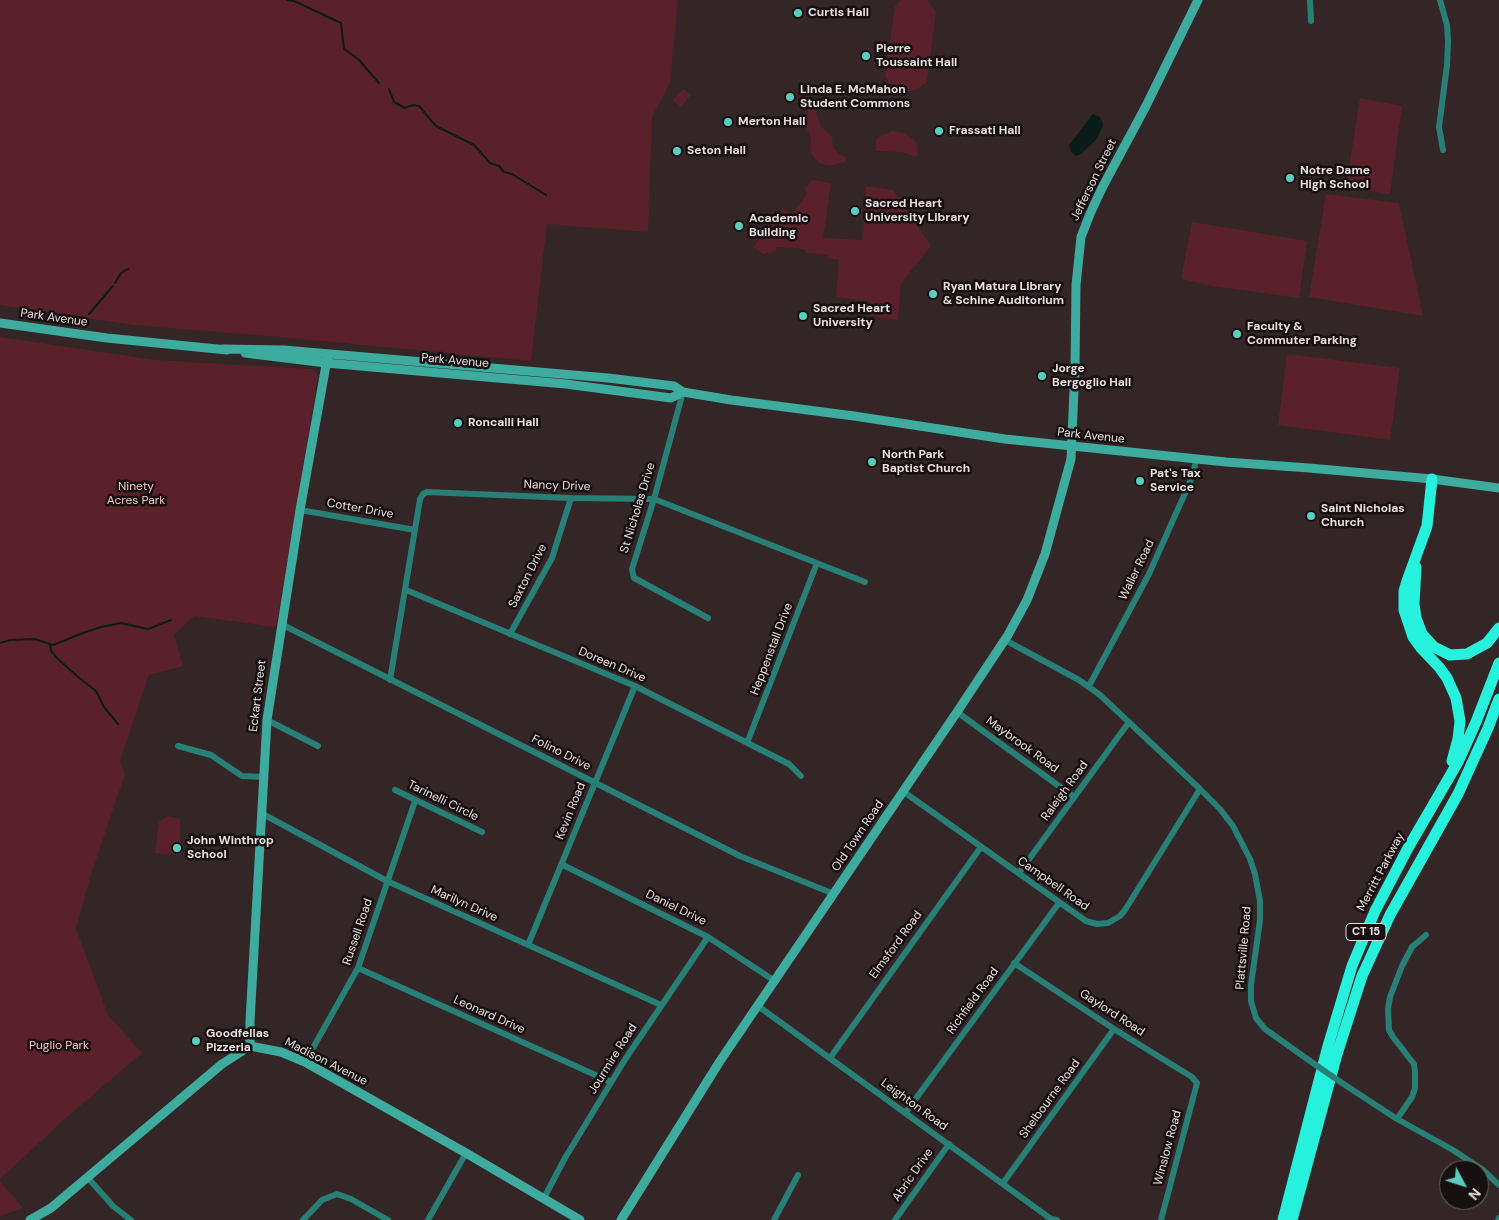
<!DOCTYPE html>
<style>
body{margin:0}
#map{position:relative;width:1499px;height:1220px;overflow:hidden;background:#342527;font-family:"DM Sans",sans-serif}
canvas{display:block}
.north{position:absolute;left:1439px;top:1160px;width:50px;height:50px;box-sizing:border-box;background:#171011;border:1px solid #6b6364;border-radius:50%;rotate:130deg;font-size:14px;font-weight:700;line-height:20px;text-align:center;color:#e9dfe0}
.north::after{content:'';display:block;margin:auto;width:18px;height:22px;background:#58cebf;clip-path:polygon(50% 0,100% 100%,50% 72%,0 100%)}
</style>
<div id="map">
<canvas width="1499" height="1220"></canvas>
<div class="north">N</div>
</div>
<script>
const ctx = document.querySelector('canvas').getContext('2d');
ctx.lineJoin = 'round';
function paint(path, color) { ctx.fillStyle = color; ctx.fill(path, 'evenodd'); }
const toPath = rows => new Path2D(rows.map(r => 'M' + r).join(''));
function trace(path, color, width, dash) { ctx.strokeStyle = color; ctx.lineWidth = width; ctx.lineCap = dash ? 'butt' : 'round'; ctx.setLineDash(dash || []); ctx.stroke(path); }
function write(font, color, halo, rows, align = 'center') {
  ctx.font = font + ' "DM Sans",sans-serif'; ctx.lineWidth = 5; ctx.setLineDash([]); ctx.textBaseline = 'middle'; ctx.strokeStyle = halo; ctx.fillStyle = color; for (const [text, x, y, turn = 0] of rows) {
    ctx.save(); ctx.translate(x, y); ctx.rotate((+turn || 0) * Math.PI / 180); ctx.textAlign = isNaN(turn) ? turn : align; if (halo) ctx.strokeText(text, 0, 0); ctx.fillText(text, 0, 0); ctx.restore();
  }
}
paint(toPath([
 [0,0,678,0,670,83,652,117,648,232,547,224,531,361,280,337,133,325,0,305],
 [901,0,927,0,936,12,927,82,917,89,911,91,905,91,893,87,885,77,895,6],
 [683,89,691,95,681,107,673,100],
 [1360,98,1402,106,1390,194,1346,187],
 [811,101,815,103,816,113,821,127,832,136,833,147,839,154,846,157,846,162,829,166,819,163,811,153,810,145,811,139,806,127,806,116],
 [892,131,905,133,915,141,918,146,917,157,902,152,876,151,876,140,880,136],
 [811,180,831,183,823,238,862,240,866,186,893,190,931,246,901,283,898,320,869,316,870,301,836,297,839,260,828,258,828,255,806,253,805,249,777,247,776,251,763,254,753,247,783,208,792,214,808,193,805,189],
 [1326,194,1399,203,1423,316,1309,297],
 [1192,222,1307,241,1299,298,1213,286,1181,279],
 [0,337,155,360,311,369,314,370,318,376,276,627,194,616,174,635,183,666,149,675,120,761,125,774,90,878,76,929,108,1015,142,1053,67,1117,0,1179],
 [1287,354,1400,368,1390,440,1278,425],
 [167,816,180,819,180,855,155,853,159,822],
 [0,1181,23,1208,0,1216]
]), '#5a212b');
paint(toPath([
 [1093,114,1100,117,1103,124,1102,128,1096,140,1081,154,1076,156,1071,152,1069,145]
]), '#0a1c1a');
trace(toPath([
 [287,0,294,1,341,23,344,49,358,59,379,83],
 [389,89,394,102,405,108,413,105,419,106,436,126,474,145,490,163,499,166,504,172,512,174,546,195],
 [115,283,121,273,128,269],
 [89,314,113,286],
 [0,643,10,640,35,639,53,645,83,633,101,627,121,623,148,629,171,620],
 [50,644,51,651,57,658,78,677,96,691,104,707,118,724]
]), '#0a1c1a', 2);
trace(toPath([
 [1310,0,1311,21],
 [1440,0,1447,25,1448,41,1447,65,1439,127,1443,150],
 [683,392,654,499,632,569,634,578,638,580,708,618],
 [300,510,415,530],
 [406,590,635,686,789,764,801,776],
 [281,624,740,856,834,894],
 [510,634,552,558,571,498],
 [1005,640,1079,680,1100,695,1200,789,1220,809,1233,826,1250,859,1255,874,1260,901,1260,920,1251,985,1251,1001,1256,1018,1265,1029,1310,1061],
 [390,680,420,499,423,494,427,492,571,498,654,499,865,582],
 [1089,686,1149,574,1190,482,1194,470,1196,459],
 [957,712,1074,797],
 [267,720,318,746],
 [747,743,817,563],
 [178,746,211,755,242,776,263,777],
 [395,790,482,832],
 [904,792,1086,921,1097,924,1108,923,1120,916,1125,910,1200,789],
 [261,813,387,881,661,1005],
 [561,864,708,937,775,981],
 [1019,873,1129,722],
 [528,945,635,686],
 [1014,963,1114,1029,1192,1077,1197,1083,1161,1220],
 [358,968,611,1082],
 [758,1006,1051,1219,1057,1220],
 [830,1058,981,847],
 [305,1062,358,968,415,801],
 [1342,1083,1397,1119,1453,1150,1483,1170,1499,1185],
 [906,1112,1059,903],
 [1397,1119,1412,1097,1415,1088,1415,1072,1414,1064,1393,1037,1389,1030,1388,1009,1390,997,1402,966,1412,947,1426,935],
 [88,1178,113,1206,131,1220],
 [1003,1183,1114,1029],
 [544,1198,565,1158,626,1058,708,937],
 [303,1220,322,1200,337,1194,351,1199,388,1220],
 [428,1220,466,1153],
 [774,1220,798,1175],
 [895,1220,949,1144],
 [1498,1220,1499,1218]
]), '#287f75', 6);
trace(toPath([
 [0,323,107,338,227,350],
 [223,349,284,350,608,378,674,386,683,392,731,400,854,416,1005,439,1226,462,1309,468,1432,479,1499,488],
 [245,353,326,363,566,384,671,398,683,392],
 [250,1046,250,1021,267,720,300,510,328,354],
 [30,1220,51,1208,222,1064,250,1046,281,1052,305,1062,466,1153,580,1220],
 [621,1220,720,1061,957,712,1008,635,1027,600,1045,554,1071,459,1075,367,1076,285,1081,237,1090,214,1102,188,1146,106,1198,0]
]), '#3eab9f', 9);
trace(toPath([
 [1432,479,1427,526,1407,581,1404,591,1404,610,1413,637,1421,648,1439,667,1447,678,1456,698,1460,721,1458,739,1452,761],
 [1416,567,1414,604,1416,618,1422,634,1434,647,1450,655,1467,654,1487,643,1499,628],
 [1283,1220,1328,1046,1352,966,1375,911,1408,848,1458,762,1476,722,1499,663],
 [1292,1220,1337,1054,1362,976,1390,915,1458,794,1488,728,1499,699]
]), '#26f1dd', 11);
trace(toPath([
 [1310,1061,1342,1083]
]), '#287f75', 6);
for (const [x, y, r, color] of [
 [798,13,5,"#58cebf"],
 [866,56,5,"#58cebf"],
 [790,97,5,"#58cebf"],
 [728,122,5,"#58cebf"],
 [939,131,5,"#58cebf"],
 [677,151,5,"#58cebf"],
 [1290,178,5,"#58cebf"],
 [855,211,5,"#58cebf"],
 [739,226,5,"#58cebf"],
 [933,294,5,"#58cebf"],
 [803,316,5,"#58cebf"],
 [1237,334,5,"#58cebf"],
 [1042,376,5,"#58cebf"],
 [458,423,5,"#58cebf"],
 [872,462,5,"#58cebf"],
 [1140,481,5,"#58cebf"],
 [1311,516,5,"#58cebf"],
 [177,848,5,"#58cebf"],
 [196,1041,5,"#58cebf"]
]) { const dot = new Path2D(); dot.arc(x, y, r, 0, 2 * Math.PI); ctx.fillStyle = color; ctx.fill(dot); trace(dot, '#171011', 2); }
for (const [x, y, w] of [
 [1366,932,40]
]) { const box = new Path2D(); box.roundRect(x - w / 2, y - 8.5, w, 17, 4); ctx.fillStyle = '#171011'; ctx.fill(box); trace(box, '#e9dfe0', 1); }
write('bold 11px', '#e9dfe0', null, [
 ["CT 15",1366,932]
]);
write('bold 12px', '#e9dfe0', '#171011', [
 ["Curtis Hall",808,13],
 ["Pierre",876,49],
 ["Toussaint Hall",876,63],
 ["Linda E. McMahon",800,90],
 ["Student Commons",800,104],
 ["Merton Hall",738,122],
 ["Frassati Hall",949,131],
 ["Seton Hall",687,151],
 ["Notre Dame",1300,171],
 ["High School",1300,185],
 ["Sacred Heart",865,204],
 ["University Library",865,218],
 ["Academic",749,219],
 ["Building",749,233],
 ["Ryan Matura Library",943,287],
 ["& Schine Auditorium",943,301],
 ["Sacred Heart",813,309],
 ["University",813,323],
 ["Faculty &",1247,327],
 ["Commuter Parking",1247,341],
 ["Jorge",1052,369],
 ["Bergoglio Hall",1052,383],
 ["Roncalli Hall",468,423],
 ["North Park",882,455],
 ["Baptist Church",882,469],
 ["Pat's Tax",1150,474],
 ["Service",1150,488],
 ["Saint Nicholas",1321,509],
 ["Church",1321,523],
 ["John Winthrop",187,841],
 ["School",187,855],
 ["Goodfellas",206,1034],
 ["Pizzeria",206,1048]
], 'left');
write('12px', '#e9dfe0', '#171011', [
 ["Jefferson Street",1094,180,-64],
 ["Park Avenue",54,318,8],
 ["Park Avenue",455,361,5],
 ["Park Avenue",1091,436,6],
 ["Nancy Drive",557,486,2],
 ["St Nicholas Drive",638,508,-73],
 ["Cotter Drive",360,509,10],
 ["Waller Road",1137,570,-64],
 ["Saxton Drive",528,576,-63],
 ["Heppenstall Drive",772,649,-69],
 ["Doreen Drive",612,665,23],
 ["Eckart Street",258,696,-83],
 ["Maybrook Road",1022,745,36],
 ["Folino Drive",561,753,27],
 ["Raleigh Road",1065,791,-54],
 ["Tarinelli Circle",443,801,26],
 ["Kevin Road",571,811,-68],
 ["Old Town Road",858,836,-56],
 ["Merritt Parkway",1381,872,-62],
 ["Campbell Road",1053,884,35],
 ["Marilyn Drive",464,904,24],
 ["Daniel Drive",676,908,26],
 ["Russell Road",358,932,-71],
 ["Elmsford Road",896,945,-54],
 ["Plattsville Road",1244,948,-85],
 ["Richfield Road",973,1001,-54],
 ["Gaylord Road",1112,1013,33],
 ["Leonard Drive",489,1015,24],
 ["Jourmire Road",613,1059,-58],
 ["Madison Avenue",326,1062,27],
 ["Shelbourne Road",1050,1099,-54],
 ["Leighton Road",914,1105,36],
 ["Winslow Road",1168,1148,-75],
 ["Abric Drive",913,1175,-55]
]);
write('12px', '#f7c1c6', '#171011', [
 ["Ninety",136,487],
 ["Acres Park",136,501],
 ["Puglio Park",59,1046]
]);
</script>
